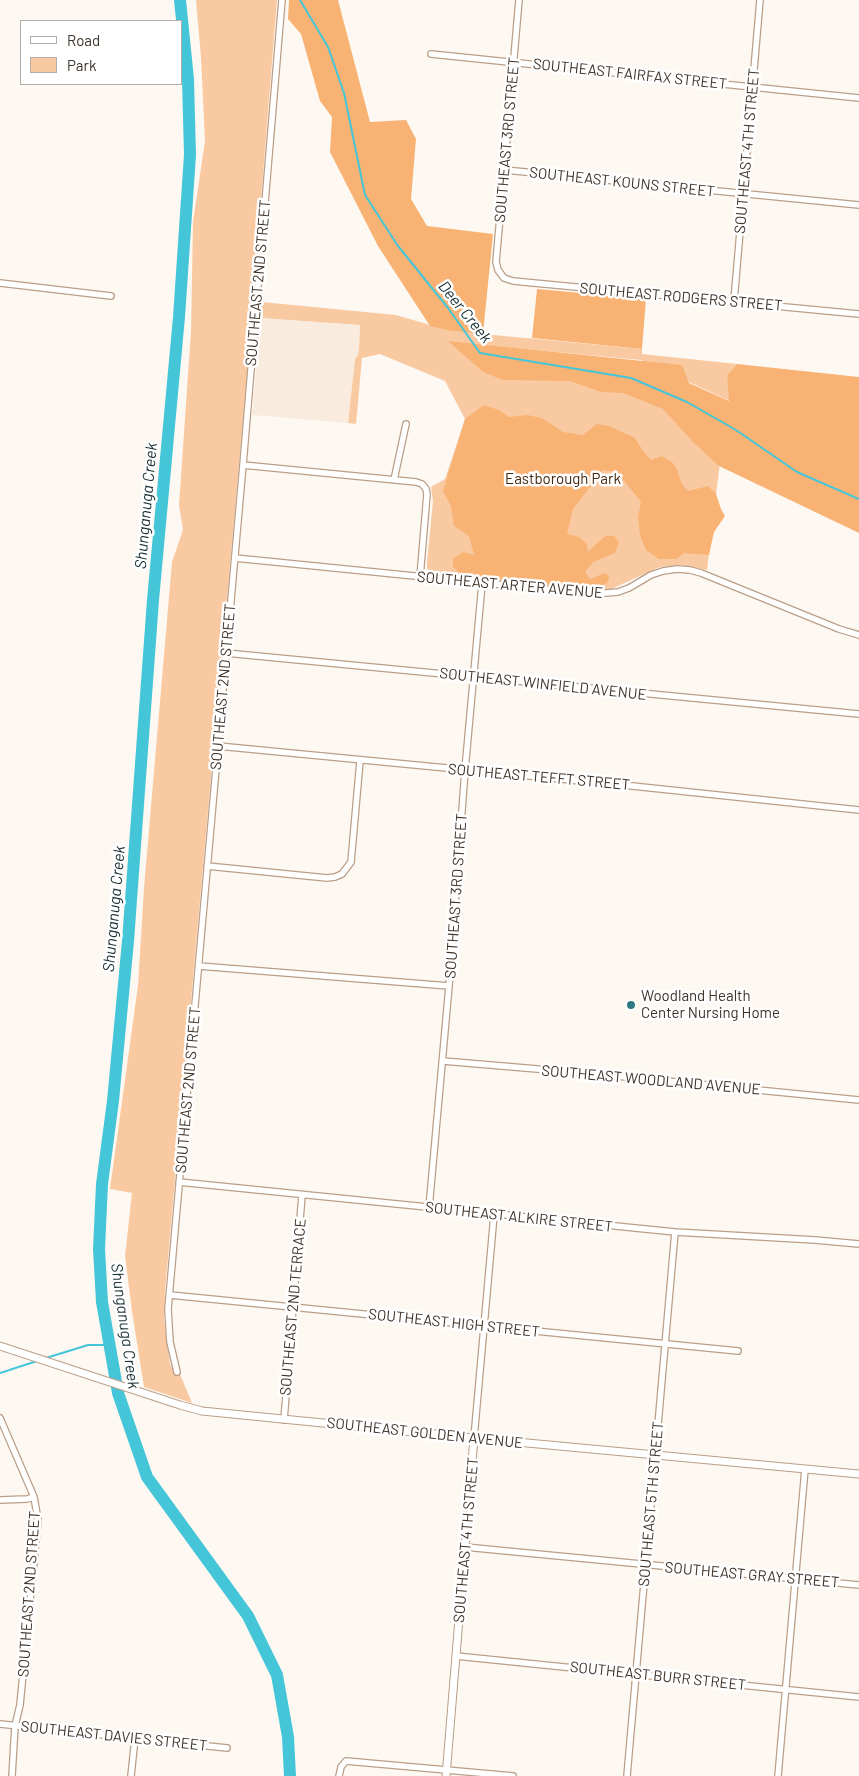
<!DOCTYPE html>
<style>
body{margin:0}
#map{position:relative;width:859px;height:1776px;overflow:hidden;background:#fef8f3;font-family:Barlow,sans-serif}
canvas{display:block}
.legend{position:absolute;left:20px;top:20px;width:162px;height:65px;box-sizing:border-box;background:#fff;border:1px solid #b2ada9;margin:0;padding:6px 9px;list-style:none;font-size:15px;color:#3e3329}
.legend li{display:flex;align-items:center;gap:10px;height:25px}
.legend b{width:25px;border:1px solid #b2ada9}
</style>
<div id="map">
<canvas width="859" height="1776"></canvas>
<ul class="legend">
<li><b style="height:6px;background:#fff"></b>Road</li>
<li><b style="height:14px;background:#f9caa2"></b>Park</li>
</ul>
</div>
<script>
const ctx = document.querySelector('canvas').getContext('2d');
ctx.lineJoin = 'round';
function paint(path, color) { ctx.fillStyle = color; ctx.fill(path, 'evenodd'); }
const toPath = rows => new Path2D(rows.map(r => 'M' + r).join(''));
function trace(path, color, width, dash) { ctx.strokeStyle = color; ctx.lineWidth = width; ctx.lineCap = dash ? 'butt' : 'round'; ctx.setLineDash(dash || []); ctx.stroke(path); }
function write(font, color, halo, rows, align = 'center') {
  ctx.font = font + ' Barlow,sans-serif'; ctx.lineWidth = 5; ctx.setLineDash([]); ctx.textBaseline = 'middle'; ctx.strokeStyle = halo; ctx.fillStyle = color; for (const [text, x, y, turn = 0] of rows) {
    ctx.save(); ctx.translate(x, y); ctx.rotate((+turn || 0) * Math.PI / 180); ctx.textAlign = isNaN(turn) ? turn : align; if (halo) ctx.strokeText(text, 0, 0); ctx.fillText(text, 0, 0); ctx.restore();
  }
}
paint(toPath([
 [261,318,360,325,359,349,358,355,355,359,348,423,252,415]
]), '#faebdf');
paint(toPath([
 [196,0,277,0,246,386,165,1291,164,1320,170,1364,175,1375,180,1374,192,1403,144,1387,132,1311,125,1256,132,1193,110,1189,138,985,144,888,172,562,183,530,179,505,191,331,193,222,205,141,201,58],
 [262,302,396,315,451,331,642,349,642,354,737,364,727,375,730,401,641,360,450,342,627,381,724,429,707,570,682,565,660,567,609,590,429,572,427,568,427,562,433,501,431,487,445,479,465,419,445,381,380,354,362,358,356,424,348,423,355,359,358,355,359,349,360,325,261,318]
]), '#f9caa2');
paint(toPath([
 [289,0,338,0,370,122,406,120,416,139,411,199,427,226,493,234,483,334,451,331,430,326,378,246,330,152,332,117,320,101,301,34,288,19],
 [537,289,646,299,642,349,532,338],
 [448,341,682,365,689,383,729,401,727,375,737,364,859,377,859,533,719,466,693,442,663,409,623,393,601,392,570,381,503,380,483,372],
 [484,405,499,410,509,417,527,415,542,418,563,432,583,435,597,424,609,426,635,438,643,451,651,460,662,456,672,462,677,470,682,484,688,491,708,486,716,494,721,509,725,516,714,532,709,555,684,553,677,559,659,559,646,550,640,535,638,517,641,502,618,473,603,470,573,509,567,534,579,537,587,544,588,552,605,536,614,536,619,542,615,553,593,562,585,572,590,579,605,573,609,576,608,582,596,590,464,577,453,567,453,559,463,552,474,555,469,536,454,526,451,506,443,491,465,419]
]), '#f8b374');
trace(toPath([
 [300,0,328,47,344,93,365,195,398,246,448,308,480,353,631,378,687,402,736,430,797,472,859,499],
 [46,1358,88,1345,109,1345],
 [0,1373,37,1361]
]), '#44c6d8', 2);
trace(toPath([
 [180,0,188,79,190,155,179,317,153,600,128,941,113,1101,102,1184,99,1249,102,1302,118,1393,147,1477,248,1616,277,1675,288,1737,290,1776]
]), '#44c6d8', 12);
const minor = toPath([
 [519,0,496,262,498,270,504,278,513,281,859,314],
 [431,54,859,98],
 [505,170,859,205],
 [0,283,111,296],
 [734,301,760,0],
 [243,465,416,482,422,484,426,489,427,494,420,577],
 [394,480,406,424],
 [235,558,594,594,618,592,629,588,651,575,663,571,677,569,690,570,701,573,839,629,859,635],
 [226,653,859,714],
 [218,746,623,785,859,810],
 [207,866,327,878,335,877,342,874,351,862,360,761],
 [199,966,449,986],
 [443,1061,596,1074,859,1100],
 [179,1182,675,1232,815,1240,859,1244],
 [429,1208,449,986,465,770,482,584],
 [170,1295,738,1351],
 [177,1372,170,1342,168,1309,243,465,282,0],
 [0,1418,34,1497,38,1520,20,1705,15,1726,12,1776],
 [284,1420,302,1195],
 [474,1438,494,1215],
 [0,1500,27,1499,34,1497],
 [465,1547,859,1585],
 [456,1656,859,1697],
 [0,1724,227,1748],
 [131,1776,135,1738],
 [339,1776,341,1767,346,1761,513,1776],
 [627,1776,675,1232],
 [778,1776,805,1469]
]);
const tertiary = toPath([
 [0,1346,180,1405,202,1411,474,1438,859,1474],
 [446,1776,474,1438]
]);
trace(minor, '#ba9e87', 8);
trace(tertiary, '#ba9e87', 9);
trace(minor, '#fff', 5.5);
trace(tertiary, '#fff', 7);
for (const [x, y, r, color] of [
 [631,1005,5,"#2f7781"]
]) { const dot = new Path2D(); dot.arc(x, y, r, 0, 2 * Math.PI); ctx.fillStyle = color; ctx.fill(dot); trace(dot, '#fff', 2); }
write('15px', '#3e3329', '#fff', [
 ["SOUTHEAST FAIRFAX STREET",630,74,6],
 ["SOUTHEAST 3RD STREET",507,140,-85],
 ["SOUTHEAST 4TH STREET",747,151,-85],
 ["SOUTHEAST KOUNS STREET",622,182,6],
 ["SOUTHEAST 2ND STREET",258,283,-85],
 ["SOUTHEAST RODGERS STREET",681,297,5],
 ["SOUTHEAST ARTER AVENUE",510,585,5],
 ["SOUTHEAST WINFIELD AVENUE",543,684,6],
 ["SOUTHEAST 2ND STREET",223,687,-85],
 ["SOUTHEAST TEFFT STREET",539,777,5],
 ["SOUTHEAST 3RD STREET",456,896,-86],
 ["SOUTHEAST WOODLAND AVENUE",651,1080,5],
 ["SOUTHEAST 2ND STREET",188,1090,-85],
 ["SOUTHEAST ALKIRE STREET",519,1217,6],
 ["SOUTHEAST 2ND TERRACE",293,1307,-85],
 ["SOUTHEAST HIGH STREET",454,1323,6],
 ["SOUTHEAST GOLDEN AVENUE",425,1433,6],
 ["SOUTHEAST 5TH STREET",651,1504,-85],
 ["SOUTHEAST 4TH STREET",466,1540,-85],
 ["SOUTHEAST GRAY STREET",752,1575,5],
 ["SOUTHEAST 2ND STREET",29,1594,-86],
 ["SOUTHEAST BURR STREET",658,1676,6],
 ["SOUTHEAST DAVIES STREET",114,1736,6]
]);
write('15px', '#43280c', '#fff', [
 ["Eastborough Park",563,479]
]);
write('15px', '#3e3329', '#fff', [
 ["Woodland Health",641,996],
 ["Center Nursing Home",641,1013]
], 'left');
write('italic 16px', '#1a3034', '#fff', [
 ["Deer Creek",465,312,51],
 ["Shunganuga Creek",146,506,-85],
 ["Shunganuga Creek",114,909,-85],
 ["Shunganuga Creek",125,1326,82]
]);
</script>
